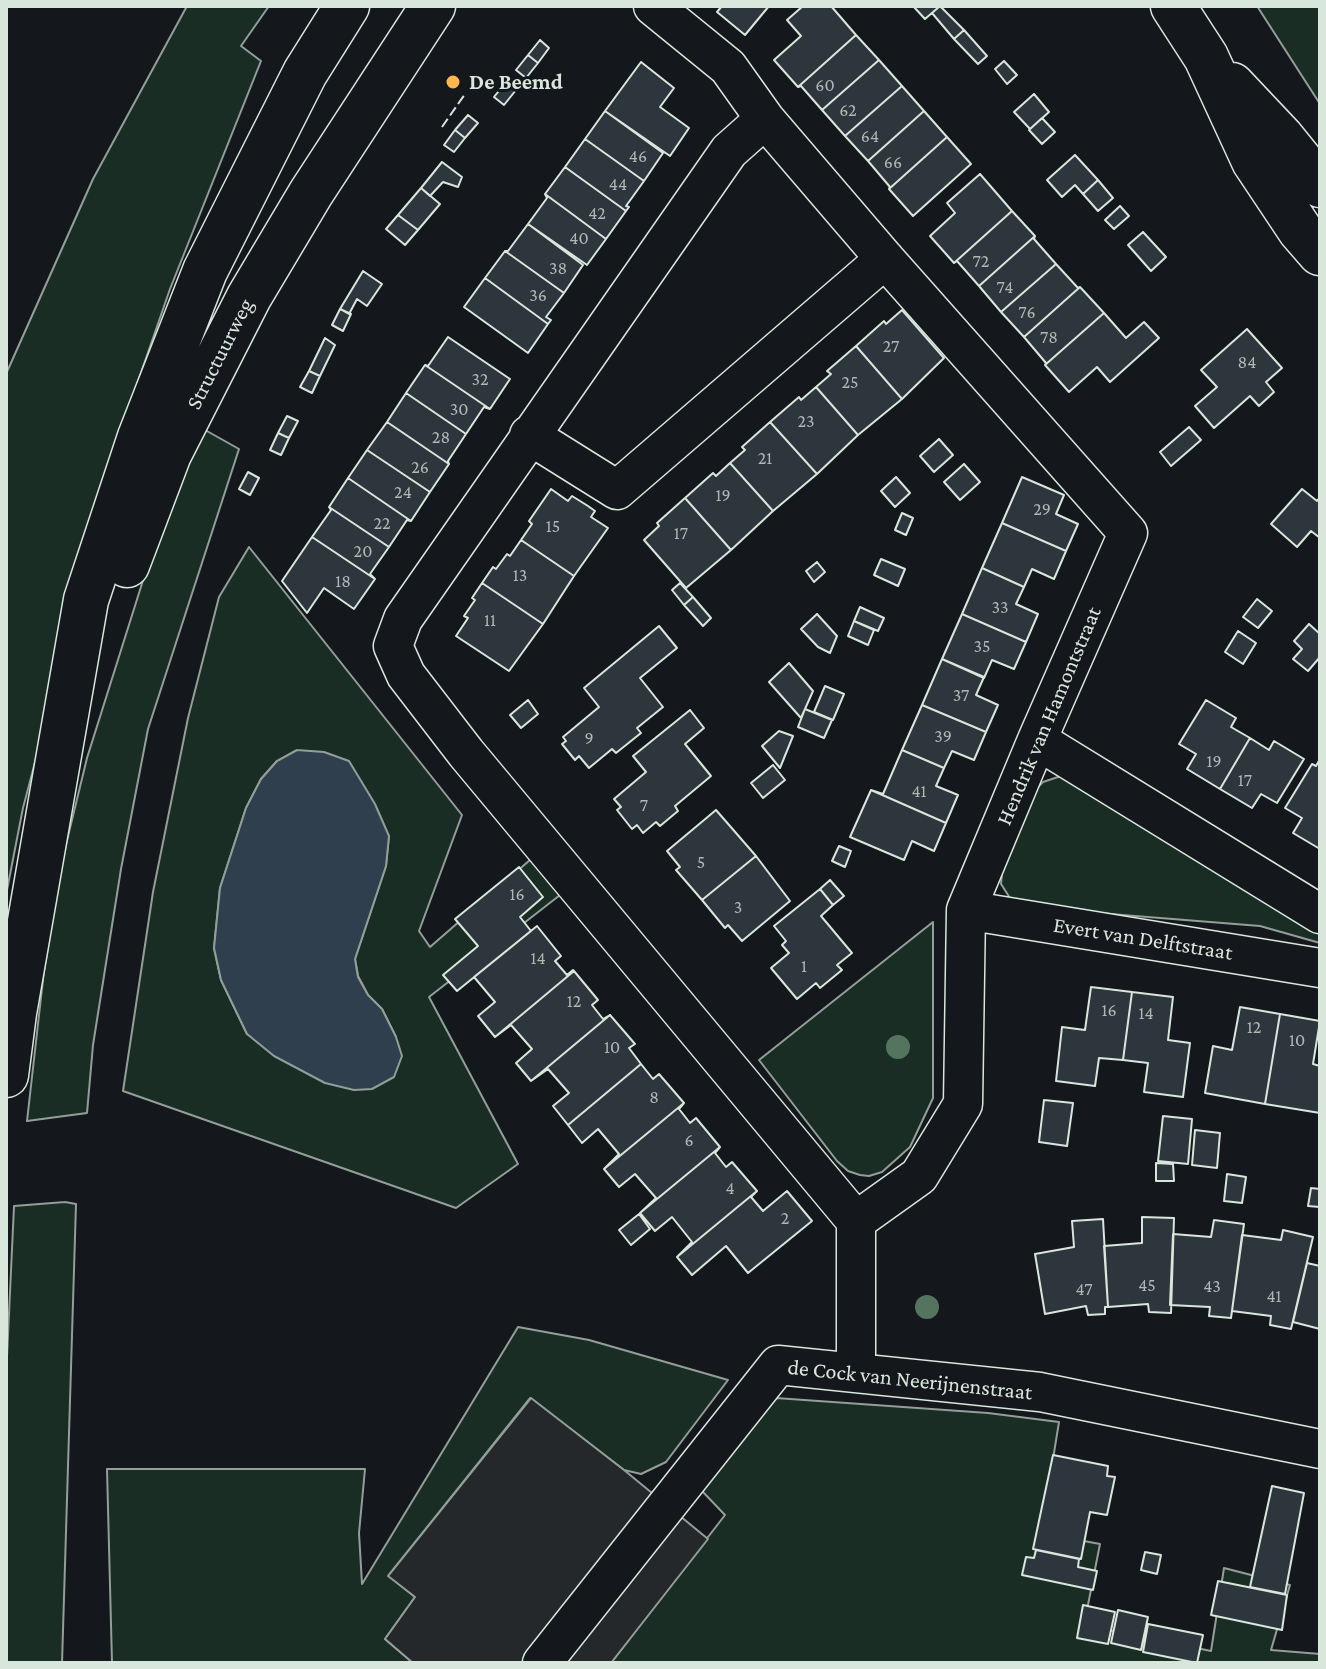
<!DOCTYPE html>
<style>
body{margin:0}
#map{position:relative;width:1326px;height:1669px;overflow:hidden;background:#14181c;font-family:"Crimson Pro",serif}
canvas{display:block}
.frame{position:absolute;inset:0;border:8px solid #d8e6dc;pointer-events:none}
</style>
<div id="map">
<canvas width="1326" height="1669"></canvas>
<div class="frame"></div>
</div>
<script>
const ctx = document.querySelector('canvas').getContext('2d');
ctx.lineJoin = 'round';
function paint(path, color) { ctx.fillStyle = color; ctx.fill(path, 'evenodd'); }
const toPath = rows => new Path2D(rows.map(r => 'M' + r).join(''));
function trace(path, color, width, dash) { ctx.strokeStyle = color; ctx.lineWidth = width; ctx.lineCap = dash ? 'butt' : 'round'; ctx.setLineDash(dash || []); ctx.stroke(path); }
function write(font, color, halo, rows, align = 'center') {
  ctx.font = font + ' "Crimson Pro",serif'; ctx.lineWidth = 6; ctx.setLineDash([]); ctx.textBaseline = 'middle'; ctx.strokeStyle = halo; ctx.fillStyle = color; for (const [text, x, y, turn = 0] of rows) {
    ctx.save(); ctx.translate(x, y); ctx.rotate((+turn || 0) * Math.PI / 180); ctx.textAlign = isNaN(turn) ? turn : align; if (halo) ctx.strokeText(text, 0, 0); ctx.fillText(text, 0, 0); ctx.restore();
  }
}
const green = toPath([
 [187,6,269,6,241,46,261,61,170,289,126,416,23,808,6,895,6,374,93,179,187,6],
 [1257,6,1320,6,1320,104,1257,6],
 [198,426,239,449,148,729,121,869,93,1045,87,1113,27,1121,44,971,62,861,87,758,180,463,198,426],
 [249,547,462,815,419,931,430,947,538,853,569,888,429,997,518,1164,456,1208,123,1091,153,892,188,718,219,597,249,547],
 [277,761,389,836,386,866,355,959,358,976,368,995,382,1009,396,1037,247,1034,221,980,214,948,220,888,246,808,261,779,277,761],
 [1061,776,1320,925,1320,943,1260,926,1023,907,1010,898,1001,884,1004,853,1033,792,1043,782,1061,776],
 [933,922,933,1098,910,1147,882,1172,869,1176,860,1175,848,1171,837,1161,759,1060,933,922],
 [65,1202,76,1204,62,1663,6,1663,6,1378,14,1206,65,1202],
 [518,1327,589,1340,728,1380,666,1462,641,1474,624,1470,530,1398,389,1575,415,1597,385,1639,413,1663,112,1663,107,1469,365,1469,359,1533,362,1584,518,1327],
 [776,1398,988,1413,1059,1422,1041,1533,1100,1544,1084,1625,1211,1651,1224,1568,1290,1585,1271,1650,1320,1654,1320,1663,611,1663,725,1515,702,1491,776,1398]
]);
paint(green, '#1a2d24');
trace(green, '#939e99', 2);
const parking = toPath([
 [531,1398,624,1470,708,1539,611,1663,413,1663,385,1639,415,1597,388,1576,531,1398]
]);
paint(parking, '#24282b');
trace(parking, '#939e99', 2);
const water = toPath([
 [297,750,324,752,349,761,375,804,389,836,386,866,355,959,358,977,368,995,382,1009,396,1037,402,1056,394,1077,372,1089,354,1090,325,1083,274,1056,247,1034,221,980,214,948,220,888,246,808,261,779,277,761,297,750]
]);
paint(water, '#2f3f4d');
trace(water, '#939e99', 2);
const building = toPath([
 [722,6,769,6,745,35,717,12,722,6],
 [803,6,831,6,856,35,798,87,774,60,801,36,787,20,803,6],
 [913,6,940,6,925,19,913,6],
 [940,6,964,30,954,39,932,13,940,6],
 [964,30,987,56,978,64,954,39,964,30],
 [856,35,879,60,822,110,801,86,798,87,856,35],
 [540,40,549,48,538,63,528,55,540,40],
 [528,55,538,63,526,78,516,70,528,55],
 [879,60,902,86,845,136,822,110,879,60],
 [1004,61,1017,75,1007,84,995,69,1004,61],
 [641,62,674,88,660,107,689,128,670,156,605,111,641,62],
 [506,82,516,90,504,105,494,97,506,82],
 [902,86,924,111,868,161,845,136,902,86],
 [1034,94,1049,112,1030,129,1014,112,1034,94],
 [605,111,663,153,644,181,585,139,605,111],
 [924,111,947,137,889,189,890,187,868,161,924,111],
 [468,115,478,123,465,138,455,130,468,115],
 [1042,118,1055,132,1042,144,1029,130,1042,118],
 [455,130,465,138,454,152,444,145,455,130],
 [947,137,971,164,913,216,889,189,947,137],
 [585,139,644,181,626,206,629,207,626,211,565,167,585,139],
 [1075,155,1098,180,1083,194,1075,185,1062,197,1047,180,1075,155],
 [442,162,462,177,458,187,443,182,430,196,421,188,442,162],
 [565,167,626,211,606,239,545,194,565,167],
 [980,174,1012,211,954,263,930,236,955,213,947,203,980,174],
 [1098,180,1113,198,1098,211,1083,194,1098,180],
 [421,188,440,204,418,230,398,215,421,188],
 [545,194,606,239,587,265,528,224,547,198,545,194],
 [1120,206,1129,216,1114,229,1105,220,1120,206],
 [1012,211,1035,236,979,286,957,261,954,263,1012,211],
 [398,215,418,230,405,245,386,229,398,215],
 [528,224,583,265,564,293,505,251,508,251,528,224],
 [1143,232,1166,257,1151,271,1128,245,1143,232],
 [1035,236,1034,239,1056,264,1001,312,979,286,1035,236],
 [505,251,564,293,546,317,551,320,548,324,485,278,505,251],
 [1056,264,1078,288,1080,287,1024,337,1001,312,1056,264],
 [363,271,382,284,367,306,357,299,349,314,340,309,363,271],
 [485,278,548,324,528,353,464,307,485,278],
 [1080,287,1104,313,1045,365,1046,363,1024,337,1080,287],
 [340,309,351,314,343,331,332,325,340,309],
 [902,310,944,358,902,399,856,346,884,321,886,324,902,310],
 [1104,313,1126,338,1144,322,1159,338,1110,382,1097,367,1069,392,1045,365,1104,313],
 [1247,329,1282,368,1266,382,1274,392,1259,406,1250,396,1214,428,1195,406,1217,387,1201,370,1247,329],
 [448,337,510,379,490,409,425,365,428,366,448,337],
 [325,338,335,345,320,376,309,371,325,338],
 [856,346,902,399,858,435,816,387,831,374,827,371,856,346],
 [425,365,490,409,484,407,466,434,406,393,425,365],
 [309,371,320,376,312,393,300,387,309,371],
 [816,387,858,435,817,474,770,422,799,397,801,400,816,387],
 [406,393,466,434,448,461,449,464,387,422,406,393],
 [287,416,298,421,289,438,278,433,287,416],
 [387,422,449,464,430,492,367,450,387,422],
 [770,422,817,474,773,511,730,463,745,450,742,447,770,422],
 [1189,427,1201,440,1171,466,1160,452,1189,427],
 [278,433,289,438,281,455,270,450,278,433],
 [939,439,953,455,934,472,920,456,939,439],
 [367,450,430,492,411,521,348,478,367,450],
 [730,463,773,511,731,550,685,498,713,473,716,476,730,463],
 [964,464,980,482,960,500,944,482,964,464],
 [248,472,259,478,250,495,239,489,248,472],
 [896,477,910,493,895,507,881,491,896,477],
 [1022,477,1064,495,1056,514,1078,524,1066,551,1002,523,1022,477],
 [348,478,411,521,407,520,389,547,329,507,348,478],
 [551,489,568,501,572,496,588,506,595,511,591,517,608,528,574,576,521,540,532,524,529,521,551,489],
 [1302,489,1317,501,1320,497,1320,538,1311,531,1297,547,1271,524,1302,489],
 [685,498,731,550,686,588,644,540,659,526,657,523,685,498],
 [329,507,389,547,370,574,375,579,312,537,331,510,329,507],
 [902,513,913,518,906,535,895,530,902,513],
 [1002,523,1066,551,1054,579,1032,569,1024,587,982,568,1002,523],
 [312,537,375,579,354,609,324,588,307,613,282,581,312,537],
 [521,540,574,576,543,624,482,583,493,567,496,569,507,554,510,556,521,540],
 [881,559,905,569,898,586,874,575,881,559],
 [817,562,825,572,814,582,806,571,817,562],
 [982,568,1024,587,1016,604,1038,614,1026,642,962,614,982,568],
 [482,583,543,624,509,671,456,636,468,618,464,616,475,600,472,598,482,583],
 [680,583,693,597,684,605,672,590,680,583],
 [693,597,711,618,703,626,684,605,693,597],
 [1257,599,1272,611,1258,628,1243,617,1257,599],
 [860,607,884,618,878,631,854,621,860,607],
 [817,614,837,636,830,653,818,647,801,629,817,614],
 [962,614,1026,642,1014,669,992,660,984,678,942,659,962,614],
 [854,621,874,630,868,645,848,636,854,621],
 [1309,624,1320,634,1320,657,1308,671,1293,659,1302,649,1294,641,1309,624],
 [659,626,677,648,640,678,663,707,637,728,641,733,616,753,612,749,589,768,579,756,575,760,562,744,566,741,563,737,599,707,584,688,659,626],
 [1238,631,1256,643,1243,664,1225,652,1238,631],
 [942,659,984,677,976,695,998,705,986,732,922,705,942,659],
 [789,663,813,691,801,718,769,682,789,663],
 [825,686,844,694,833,720,814,712,825,686],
 [528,700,538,714,521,728,510,715,528,700],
 [1206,700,1236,718,1231,727,1250,738,1220,789,1187,769,1196,754,1179,744,1206,700],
 [922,705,986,732,974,760,952,751,944,768,902,750,922,705],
 [805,709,832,720,824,738,798,727,805,709],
 [690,710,704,728,685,744,711,776,675,806,678,811,660,826,656,822,643,833,637,825,632,829,617,810,621,807,614,799,646,772,633,756,690,710],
 [779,731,793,736,780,768,762,746,779,731],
 [1250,738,1269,750,1274,741,1304,759,1277,803,1261,794,1252,808,1220,789,1250,738],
 [902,750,944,768,936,786,958,795,946,823,871,790,883,794,902,750],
 [1320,759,1320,849,1293,833,1302,818,1285,808,1312,764,1316,766,1320,759],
 [773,765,785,780,763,798,751,783,773,765],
 [871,790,946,823,934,851,912,841,904,860,850,837,871,790],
 [716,810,756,856,702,900,676,870,680,867,667,851,716,810],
 [839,846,851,851,845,867,832,861,839,846],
 [756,856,790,901,742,941,728,925,725,928,702,900,756,856],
 [519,867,543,897,520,917,531,931,457,991,443,975,478,946,455,919,519,867],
 [830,880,844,896,833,905,820,889,830,880],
 [820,889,833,905,821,916,852,953,837,965,842,970,820,988,816,983,797,999,771,968,789,953,782,945,786,941,774,926,820,889],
 [537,926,561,956,555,961,567,975,573,970,574,971,495,1037,478,1016,495,1002,474,977,537,926],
 [574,971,598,1000,592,1005,603,1019,610,1015,531,1081,516,1063,532,1049,511,1025,495,1037,574,971],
 [1091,987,1132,992,1123,1060,1099,1058,1095,1086,1056,1081,1062,1027,1085,1030,1091,987],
 [1132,992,1173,997,1168,1040,1190,1043,1183,1097,1144,1092,1148,1063,1123,1060,1132,992],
 [1240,1007,1280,1014,1265,1104,1205,1093,1213,1046,1232,1050,1240,1007],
 [1280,1014,1320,1021,1313,1064,1320,1066,1320,1113,1265,1104,1280,1014],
 [610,1015,635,1044,629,1048,641,1064,568,1125,553,1106,569,1093,548,1069,531,1081,610,1015],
 [641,1064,653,1079,659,1074,684,1103,604,1169,619,1154,598,1129,582,1143,568,1125,641,1064],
 [1044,1100,1073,1103,1067,1146,1039,1142,1044,1100],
 [684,1103,679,1109,690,1123,696,1118,720,1147,640,1213,656,1198,635,1174,619,1187,604,1169,684,1103],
 [1163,1116,1192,1119,1188,1164,1158,1161,1163,1116],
 [1195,1130,1220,1133,1217,1168,1192,1165,1195,1130],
 [720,1147,715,1153,726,1167,732,1162,757,1191,677,1257,692,1242,672,1217,655,1231,640,1213,720,1147],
 [1156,1163,1173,1164,1174,1181,1156,1181,1156,1163],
 [1227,1174,1246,1177,1242,1203,1224,1201,1227,1174],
 [1311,1188,1320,1189,1320,1207,1308,1206,1311,1188],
 [757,1191,751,1197,763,1211,787,1191,812,1221,748,1273,726,1246,692,1275,677,1257,757,1191],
 [639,1214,650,1229,631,1245,619,1230,639,1214],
 [1142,1217,1174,1218,1171,1313,1149,1312,1148,1304,1108,1307,1104,1246,1142,1243,1142,1217],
 [1103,1219,1108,1307,1105,1307,1105,1314,1088,1315,1086,1306,1045,1314,1035,1254,1074,1247,1072,1221,1103,1219],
 [1214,1220,1244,1224,1231,1318,1209,1316,1210,1307,1170,1305,1173,1234,1211,1237,1214,1220],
 [1283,1230,1313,1237,1291,1329,1270,1325,1271,1316,1232,1311,1242,1235,1281,1240,1283,1230],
 [1307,1263,1320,1266,1320,1329,1293,1322,1307,1263],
 [1053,1455,1108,1466,1107,1476,1115,1477,1107,1515,1090,1512,1081,1559,1033,1549,1053,1455],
 [1272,1486,1304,1493,1285,1594,1250,1587,1272,1486],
 [1036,1550,1079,1559,1078,1567,1097,1571,1093,1590,1022,1575,1026,1557,1034,1558,1036,1550],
 [1145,1552,1161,1555,1157,1574,1141,1570,1145,1552],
 [1218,1581,1287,1595,1282,1630,1211,1615,1218,1581],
 [1083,1605,1115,1612,1108,1644,1077,1638,1083,1605],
 [1118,1610,1148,1617,1141,1650,1111,1643,1118,1610],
 [1148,1624,1203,1635,1197,1663,1143,1652,1148,1624]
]);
paint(building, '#2c363c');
trace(building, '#d8e6dc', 2);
const street = toPath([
 [653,6,728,67,765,119,885,259,1128,533,1037,740,966,910,963,1104,919,1176,856,1221],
 [765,119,729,151,403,619,393,646,406,675,466,753,856,1221,856,1373],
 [529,435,617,490,885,259],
 [1037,740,1320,914],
 [966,910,1320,968],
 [542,1663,778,1365,1040,1392,1320,1449]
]);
const secondary = toPath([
 [1173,6,1206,57,1254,161,1300,230,1320,253],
 [1232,85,1282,138,1320,185],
 [127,565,169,454,249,297,311,193,433,6],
 [6,1075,14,1013,86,600,140,437,205,271,305,73,347,6]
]);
trace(street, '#d8e6dc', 41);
trace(secondary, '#d8e6dc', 47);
trace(street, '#14181c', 38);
trace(secondary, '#14181c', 44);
trace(toPath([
 [442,127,465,94]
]), '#d8e6dc', 2, [10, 4]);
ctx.fillStyle = '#55745f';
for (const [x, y] of [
 [898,1047],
 [927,1307]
]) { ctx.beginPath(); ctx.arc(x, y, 12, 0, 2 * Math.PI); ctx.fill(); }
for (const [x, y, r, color] of [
 [453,82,8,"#ffb74d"]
]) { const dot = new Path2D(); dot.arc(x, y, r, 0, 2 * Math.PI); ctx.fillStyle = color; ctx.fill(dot); trace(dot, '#14181c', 3); }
write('18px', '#adbab4', null, [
 ["60",825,85],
 ["62",848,110],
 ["64",870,136],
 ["46",638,156],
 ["66",893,162],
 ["44",618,184],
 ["42",597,213],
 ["40",579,238],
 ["72",981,261],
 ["38",558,268],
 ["74",1005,287],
 ["36",538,295],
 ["76",1027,312],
 ["78",1049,337],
 ["27",891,346],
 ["84",1247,362],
 ["32",480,379],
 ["25",850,382],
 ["30",459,409],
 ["23",806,421],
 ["28",441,437],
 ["21",765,458],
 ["26",420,467],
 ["24",403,492],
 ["19",723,495],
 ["29",1042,509],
 ["22",382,523],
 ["15",553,526],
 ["17",681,533],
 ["20",363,551],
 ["13",520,575],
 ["18",343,581],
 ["33",1000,607],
 ["11",490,620],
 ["35",982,646],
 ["37",961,695],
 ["39",943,736],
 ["9",589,738],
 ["19",1214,761],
 ["17",1245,780],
 ["41",919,791],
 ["7",644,805],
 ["5",701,862],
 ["16",517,894],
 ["3",738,907],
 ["14",538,958],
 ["1",804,966],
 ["12",574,1001],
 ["16",1109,1010],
 ["14",1146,1013],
 ["12",1254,1027],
 ["10",1297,1040],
 ["10",612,1047],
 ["8",654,1097],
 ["6",689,1140],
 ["4",730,1188],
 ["2",785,1218],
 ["45",1147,1285],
 ["43",1212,1286],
 ["47",1084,1289],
 ["41",1274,1296]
]);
write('bold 22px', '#d8e6dc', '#14181c', [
 ["De Beemd",469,82]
], 'left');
write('22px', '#d8e6dc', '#14181c', [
 ["Structuurweg",220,354,-63],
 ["Hendrik van Hamontstraat",1049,716,-67],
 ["Evert van Delftstraat",1143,939,9],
 ["de Cock van Neerijnenstraat",910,1380,6]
]);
</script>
